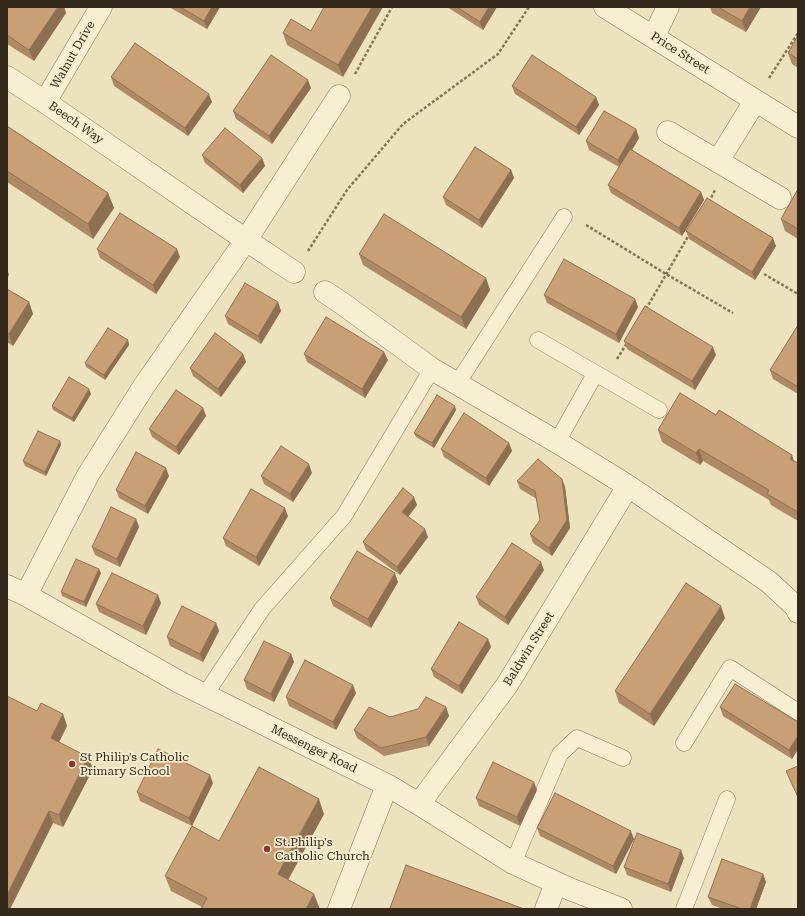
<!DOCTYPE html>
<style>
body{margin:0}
#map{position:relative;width:805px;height:916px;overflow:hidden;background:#ece3be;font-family:"Roboto Serif",serif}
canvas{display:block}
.frame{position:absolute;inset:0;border:8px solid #342a1c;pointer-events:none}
</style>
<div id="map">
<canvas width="805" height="916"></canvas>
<div class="frame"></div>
</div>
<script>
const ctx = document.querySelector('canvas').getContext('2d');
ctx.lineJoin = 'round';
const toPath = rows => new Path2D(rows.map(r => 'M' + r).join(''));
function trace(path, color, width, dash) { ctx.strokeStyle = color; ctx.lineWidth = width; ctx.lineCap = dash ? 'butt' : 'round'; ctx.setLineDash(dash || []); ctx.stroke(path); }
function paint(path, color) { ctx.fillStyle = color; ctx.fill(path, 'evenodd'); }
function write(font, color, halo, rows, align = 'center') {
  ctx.font = font + ' "Roboto Serif",serif'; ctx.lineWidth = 3.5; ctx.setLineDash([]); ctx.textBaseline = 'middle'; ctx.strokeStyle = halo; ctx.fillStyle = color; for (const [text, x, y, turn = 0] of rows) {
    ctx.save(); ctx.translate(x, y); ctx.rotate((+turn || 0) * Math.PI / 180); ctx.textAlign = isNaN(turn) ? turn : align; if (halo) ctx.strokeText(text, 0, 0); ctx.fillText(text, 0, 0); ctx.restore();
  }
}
const lane = toPath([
 [538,340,659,410],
 [457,384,564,217],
 [557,442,595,374],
 [205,695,262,609,344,516,432,369],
 [684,743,730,668,798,712],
 [513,863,560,754,577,738,623,758],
 [684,909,727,799]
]);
const street = toPath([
 [605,7,798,127],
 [654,36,668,7],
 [7,77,45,102,246,240,294,272],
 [45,102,101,7],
 [668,132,780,198],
 [718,161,755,101],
 [325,292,343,304,432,369,557,442,628,486],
 [7,586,26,595,181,683,387,785,419,804,513,863,570,889,621,909],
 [26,595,88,475,144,386,246,240,339,96],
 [419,804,507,685,628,486,769,582,796,607,798,612],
 [339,909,387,785],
 [546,909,556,883]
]);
trace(lane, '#847358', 17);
trace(street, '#847358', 23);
trace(toPath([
 [355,74,392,7],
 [769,78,798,33],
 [709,202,715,190],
 [586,225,666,274,733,313],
 [308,251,347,190,403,124,498,54,529,7],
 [764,274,798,294],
 [646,309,690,233],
 [617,359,627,343]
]), '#847358', 2.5, [3, 2]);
trace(lane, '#f7efd1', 16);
trace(street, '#f7efd1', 22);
paint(toPath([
 [7,7,64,7,66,13,34,61,7,44],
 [171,7,220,7,207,29,171,8],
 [324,7,343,77,287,45,283,33,311,31],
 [447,7,497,7,483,30],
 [710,7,761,7,746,32,712,13],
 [798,35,798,68,792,64,788,53],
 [111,77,212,102,188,136,114,86],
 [512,86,596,97,599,105,579,135,515,94],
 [311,88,272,144,236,119,233,111],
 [7,126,108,193,114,208,93,239,7,182],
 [636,129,639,138,632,150,701,192,704,200,682,236,611,193,608,185,619,167,589,150,586,141],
 [202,155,262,158,265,166,243,193,205,163],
 [511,170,514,178,482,228,446,205,443,197],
 [798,189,798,239,785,231,781,219],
 [686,231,776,246,755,280,689,239],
 [97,249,180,257,156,294,100,258],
 [359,254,486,278,490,290,466,329,363,265],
 [7,289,29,302,33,314,13,346,7,342],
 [544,295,635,299,638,307,619,343,547,303],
 [278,302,281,311,261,344,228,324,225,316],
 [798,325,798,394,773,379,770,370],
 [128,340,129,345,105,380,86,367,85,363],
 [624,341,716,355,695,390,627,349],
 [243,354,246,362,221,397,193,376,190,368],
 [304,354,388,360,365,398,307,362],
 [91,394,74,422,53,410,52,406],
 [203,408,206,416,179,455,152,437,149,429],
 [456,410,434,448,416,437,414,433],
 [716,415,798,463,798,521,771,505,769,500,703,461,700,465,662,442,658,430],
 [60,441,61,445,46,476,25,466,23,461],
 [509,443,512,451,489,486,444,457,441,449],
 [312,473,293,502,264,484,261,476],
 [169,476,148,514,119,498,116,490],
 [562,479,565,487,570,528,552,556,533,543,530,534,540,520,537,499,520,489,517,481],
 [417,505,408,517,428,537,400,575,366,550,363,542],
 [288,516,259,566,226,546,223,538],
 [136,519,139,527,120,567,95,555,92,547],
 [544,570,508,625,479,605,476,597],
 [101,573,86,607,62,596,61,592],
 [398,582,371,628,333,606,330,598],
 [161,603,146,635,99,612,96,604],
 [725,618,654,726,619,703,615,691],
 [216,623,219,631,203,662,170,646,167,637],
 [488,639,491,647,462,694,434,677,431,669],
 [291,654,294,662,274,702,247,689,244,680],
 [356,693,336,730,289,706,286,697],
 [446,707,449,716,429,746,384,756,357,738,354,730,390,717],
 [720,707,798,722,798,749,792,759,723,716],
 [37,711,63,714,67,726,59,742,88,757,93,769,63,827,53,823,10,909,7,909],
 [798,766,798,798,786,771],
 [213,783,192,826,140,801,137,792],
 [537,790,520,826,479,806,476,798],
 [324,814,288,880,320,909,202,907,171,891,165,876,219,841],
 [537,828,634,839,616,874,540,836],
 [684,858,671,892,627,875,624,867],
 [763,874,766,882,756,909,723,909,712,905,708,897]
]), '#ad8a65');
paint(toPath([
 [58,7,64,7,66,13,34,61,29,50],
 [212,7,220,7,207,29,204,21],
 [372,7,383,7,343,77,338,65],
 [489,7,497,7,483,30,480,22],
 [750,7,761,7,746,32,742,21],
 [308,80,311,88,272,144,269,136],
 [209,94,212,102,188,136,185,128],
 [596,97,599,105,579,135,576,127],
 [636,129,639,138,621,168,618,160],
 [262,158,265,166,243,193,240,185],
 [511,170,514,178,482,228,479,220],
 [701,192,704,200,682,236,679,228],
 [108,193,114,208,93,239,88,224],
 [773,238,776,246,755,280,752,272],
 [177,249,180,257,156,294,153,285],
 [7,268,9,275,7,278],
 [486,278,490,290,466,329,461,317],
 [635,299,638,307,619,343,616,334],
 [29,302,33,314,13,346,9,334],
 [278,302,281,311,261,344,258,336],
 [128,340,129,345,105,380,104,375],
 [713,347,716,355,695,390,692,381],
 [384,352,388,360,365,398,362,389],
 [243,354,246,362,221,397,218,389],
 [89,389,91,394,74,422,72,418],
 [455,406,456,410,434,448,432,443],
 [203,408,206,416,179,455,176,447],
 [60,441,61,445,46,476,45,472],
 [509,443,512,451,489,486,486,478],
 [699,449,703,461,700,465,696,453],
 [792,455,796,467,790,459],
 [309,464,312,473,293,502,290,494],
 [166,468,169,476,148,514,145,506],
 [562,479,565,487,570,528,552,556,549,548],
 [414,497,417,505,405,521,402,512],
 [285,508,288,516,259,566,256,557],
 [136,519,139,527,120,567,117,559],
 [425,529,428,537,400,575,397,567],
 [541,562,544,570,508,625,505,617],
 [99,569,101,573,86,607,84,602],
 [395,573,398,582,371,628,368,619],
 [158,595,161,603,146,635,143,626],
 [721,606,725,618,654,726,650,714],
 [216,623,219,631,203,662,200,654],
 [488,639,491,647,462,694,459,686],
 [291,654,294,662,274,702,271,694],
 [353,685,356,693,336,730,333,722],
 [446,707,449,716,429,746,426,737],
 [63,714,67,726,55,750,51,738],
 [798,736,798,749,792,759,789,750],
 [88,757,93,769,63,827,59,815],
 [210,775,213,783,192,826,189,818],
 [534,782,537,790,520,826,517,817],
 [319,799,324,814,283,889,278,874],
 [49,811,53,823,10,909,7,909,7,895],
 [631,831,634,839,616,874,613,866],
 [681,850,684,858,671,892,668,884],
 [763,874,766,882,756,909,750,909],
 [314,894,320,909,306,909]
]), '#8d7052');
const building = toPath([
 [7,7,58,7,29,50,7,35,7,7],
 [180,7,212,7,204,21,180,7],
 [324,7,372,7,338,65,283,33,291,19,311,31,324,7],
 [457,7,489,7,480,22,457,7],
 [718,7,750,7,742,21,718,7],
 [798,35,798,59,788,53,798,35],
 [135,43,209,94,185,128,111,77,135,43],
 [271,55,308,80,269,136,233,111,271,55],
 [532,55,596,97,576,127,512,86,532,55],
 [604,111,636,129,618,160,586,141,604,111],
 [7,126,108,193,88,224,7,171,7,126],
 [225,128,262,158,240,185,202,155,225,128],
 [475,147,511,170,479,220,443,197,475,147],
 [630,149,701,192,679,228,608,185,630,149],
 [798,189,798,229,781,219,798,189],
 [707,198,773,238,752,272,686,231,707,198],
 [120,213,177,249,153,285,97,249,120,213],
 [384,214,486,278,461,317,359,254,384,214],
 [564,259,635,299,616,334,544,295,564,259],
 [245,283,278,302,258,336,225,316,245,283],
 [7,289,29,302,9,334,7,333,7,289],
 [645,306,713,347,692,381,624,341,645,306],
 [326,317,384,352,362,389,304,354,326,317],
 [798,325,798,387,770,370,798,325],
 [108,328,128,340,104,375,85,363,108,328],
 [215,333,243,354,218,389,190,368,215,333],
 [69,377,89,389,72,418,52,406,69,377],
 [176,390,203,408,176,447,149,429,176,390],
 [680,393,716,415,719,410,792,455,790,459,798,463,798,512,767,494,769,490,699,449,696,453,658,430,680,393],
 [437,395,455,406,432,443,414,433,437,395],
 [464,413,509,443,486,478,441,449,464,413],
 [38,431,60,441,45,472,23,461,38,431],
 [281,446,309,464,290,494,261,476,281,446],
 [136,452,166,468,145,506,116,490,136,452],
 [538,459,562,479,567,520,549,548,530,534,540,520,535,491,517,481,538,459],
 [403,488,414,497,402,512,425,529,397,567,363,542,403,488],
 [251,489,285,508,256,557,223,538,251,489],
 [111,507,136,519,117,559,92,547,111,507],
 [512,543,541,562,505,617,476,597,512,543],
 [357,551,395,573,368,619,330,598,357,551],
 [76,559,99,569,84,602,61,592,76,559],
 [112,573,158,595,143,626,96,604,112,573],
 [686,583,721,606,650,714,615,691,686,583],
 [182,606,216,623,200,654,167,637,182,606],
 [459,622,488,639,459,686,431,669,459,622],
 [264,641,291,654,271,694,244,680,264,641],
 [305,660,353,685,333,722,286,697,305,660],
 [735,684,798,722,798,736,789,750,720,707,735,684],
 [7,696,37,711,41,703,63,714,51,738,88,757,59,815,49,811,7,895,7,696],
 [426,697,446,707,426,737,381,748,354,730,369,707,390,717,418,709,426,697],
 [158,749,210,775,189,818,137,792,158,749],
 [493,762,534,782,517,817,476,798,493,762],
 [798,766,798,797,786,771,798,766],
 [259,767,319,799,278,874,314,894,306,909,201,909,207,898,165,876,192,826,219,841,259,767],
 [555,793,631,831,613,866,537,828,555,793],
 [637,833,681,850,668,884,624,867,637,833],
 [722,859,763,874,750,909,742,909,708,897,722,859],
 [406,865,524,909,392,909,390,908,406,865]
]);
paint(building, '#c9a075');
trace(building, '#8d7052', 1);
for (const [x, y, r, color] of [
 [72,764,4,"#91332a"],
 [267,849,4,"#91332a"]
]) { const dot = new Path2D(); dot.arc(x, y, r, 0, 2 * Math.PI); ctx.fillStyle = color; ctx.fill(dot); trace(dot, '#f4ecce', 1.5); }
write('12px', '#342a1c', '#f4ecce', [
 ["Price Street",680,53,32],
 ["Walnut Drive",73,55,-60],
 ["Beech Way",76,123,35],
 ["Baldwin Street",529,649,-58],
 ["Messenger Road",314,749,26]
]);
write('12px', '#342a1c', '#f4ecce', [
 ["St Philip's Catholic",80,757],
 ["Primary School",80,771],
 ["St.Philip's",275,842],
 ["Catholic Church",275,856]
], 'left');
</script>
